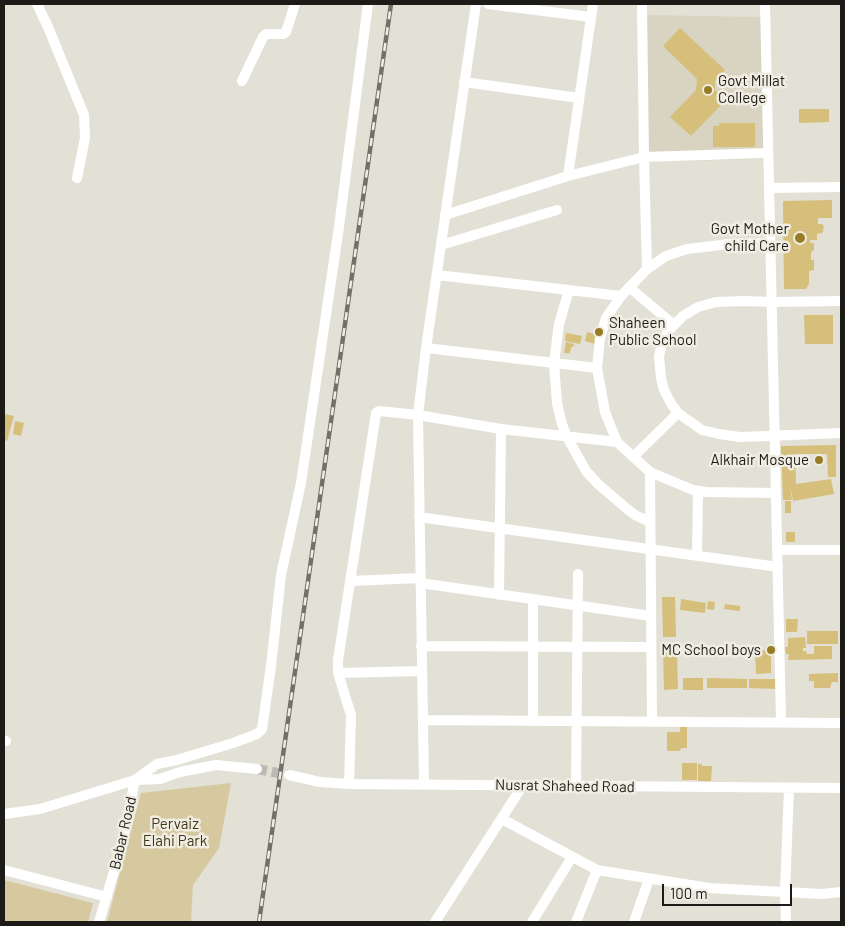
<!DOCTYPE html>
<style>
body{margin:0}
#map{position:relative;width:845px;height:926px;overflow:hidden;background:#e3e0d6;font-family:Barlow,sans-serif}
canvas{display:block}
.frame{position:absolute;inset:0;border:5px solid #1d1b18;pointer-events:none}
.scale{position:absolute;left:662px;top:884px;width:130px;height:22px;box-sizing:border-box;border:2px solid #1d1b18;border-top:0;padding-left:6px;font-size:15px;line-height:18px;white-space:nowrap;color:#1d1b18;-webkit-text-stroke:4px #f0ede3;paint-order:stroke}
</style>
<div id="map">
<canvas width="845" height="926"></canvas>
<div class="frame"></div>
<div class="scale">100 m</div>
</div>
<script>
const ctx = document.querySelector('canvas').getContext('2d');
ctx.lineJoin = 'round';
function paint(path, color) { ctx.fillStyle = color; ctx.fill(path, 'evenodd'); }
const toPath = rows => new Path2D(rows.map(r => 'M' + r).join(''));
function trace(path, color, width, dash) { ctx.strokeStyle = color; ctx.lineWidth = width; ctx.lineCap = dash ? 'butt' : 'round'; ctx.setLineDash(dash || []); ctx.stroke(path); }
function write(font, color, halo, rows, align = 'center') {
  ctx.font = font + ' Barlow,sans-serif'; ctx.lineWidth = 5; ctx.setLineDash([]); ctx.textBaseline = 'middle'; ctx.strokeStyle = halo; ctx.fillStyle = color; for (const [text, x, y, turn = 0] of rows) {
    ctx.save(); ctx.translate(x, y); ctx.rotate((+turn || 0) * Math.PI / 180); ctx.textAlign = isNaN(turn) ? turn : align; if (halo) ctx.strokeText(text, 0, 0); ctx.fillText(text, 0, 0); ctx.restore();
  }
}
paint(toPath([
 [645,15,761,17,764,159,648,162]
]), '#d9d4c2');
paint(toPath([
 [231,783,219,848,193,885,191,922,107,922,141,793],
 [4,880,93,903,88,922,4,922]
]), '#d6c9a0');
paint(toPath([
 [680,28,725,70,715,81,715,90,726,100,691,136,670,117,696,90,697,79,663,46],
 [799,109,829,109,829,122,799,123],
 [719,123,755,123,755,147,713,147,713,126,719,126],
 [832,200,832,218,818,218,818,224,822,224,824,226,823,231,822,233,817,234,817,240,810,240,810,242,814,244,814,250,811,252,811,260,814,260,814,270,809,271,809,284,806,289,784,289,783,201],
 [804,315,833,315,833,344,805,344],
 [587,332,602,336,599,345,585,341],
 [566,333,582,336,580,344,565,341],
 [566,342,574,344,573,347,571,347,570,353,564,353],
 [4,414,14,416,7,441,4,440],
 [15,421,24,423,21,436,13,434],
 [836,445,836,477,828,477,827,454,795,454,796,484,831,479,834,494,793,501,790,484,792,500,783,500,781,446],
 [785,501,791,501,791,513,785,513],
 [786,532,795,532,795,542,786,542],
 [662,597,675,597,676,637,663,637],
 [681,599,706,603,705,613,680,610],
 [708,601,715,602,714,610,707,609],
 [725,604,740,606,740,611,724,609],
 [786,619,798,619,797,632,786,632],
 [807,631,838,631,838,644,807,644],
 [805,637,806,648,803,648,803,651,806,651,807,654,814,654,814,646,832,646,832,659,788,660,789,654,786,654,785,647,788,647,788,638],
 [663,650,677,650,678,689,664,690],
 [755,650,771,650,771,673,756,674],
 [838,673,838,682,832,682,830,688,814,688,814,681,809,681,809,674],
 [683,678,703,678,703,690,683,690],
 [707,678,747,679,747,688,707,688],
 [749,679,776,679,776,689,749,688],
 [680,727,687,727,687,748,681,748,680,751,667,751,667,732,680,732],
 [682,763,697,763,697,780,682,780],
 [698,764,702,764,702,766,712,766,711,781,698,781]
]), '#d5bf7b');
trace(toPath([
 [257,769,289,775]
]), '#bbb9b0', 10, [10, 5]);
trace(toPath([
 [37,4,48,27,84,115,85,138,77,178],
 [488,4,591,17],
 [642,4,644,157,647,269],
 [765,4,781,722],
 [242,81,263,37,266,34,283,34,286,32,295,4],
 [464,82,579,98],
 [568,176,593,4],
 [769,188,841,187],
 [445,215,568,176,644,157,768,153],
 [771,243,729,244,687,249,666,256,647,269,621,296,606,318,600,338,597,368,605,412,617,442,650,472,693,490,706,492,776,493],
 [441,245,557,210],
 [437,275,621,296],
 [629,287,674,325],
 [569,290,559,324,554,363,557,403,562,424,567,437,586,471,598,484,626,508,635,515,650,522],
 [841,301,771,302,744,301,716,302,698,307,683,316,668,331,662,343,659,357,661,378,664,390,672,405,678,413,702,430,719,434,740,437,841,433],
 [426,348,597,368],
 [633,457,678,413],
 [650,472,652,722],
 [419,517,778,567],
 [777,550,841,550],
 [697,556,698,491],
 [350,581,420,578],
 [420,583,651,616],
 [499,595,501,429],
 [533,599,533,721],
 [421,646,651,647],
 [338,673,422,671],
 [423,720,841,723],
 [4,741,6,741],
 [289,775,320,782,349,784,841,788],
 [349,784,351,715,338,673,338,660,376,413,379,411,418,415,501,429,617,442],
 [424,784,418,415,426,348,476,4],
 [576,786,578,574],
 [4,814,40,809,135,780,157,764,177,760,233,743,257,734,262,729,271,666,281,575,301,483,339,227,368,4],
 [502,819,597,870,709,888,822,894,841,892],
 [4,870,107,897],
 [99,922,121,848,135,780,160,779,180,772,216,765,257,769],
 [435,922,523,785],
 [532,922,572,857],
 [576,922,597,870],
 [634,922,649,879],
 [786,922,785,892,789,788]
]), '#fff', 10);
const rail = toPath([
 [259,922,391,4]
]);
trace(rail, '#73706a', 4.5);
trace(rail, '#f0ede3', 2.5, [8]);
for (const [x, y, r, color] of [
 [708,90,5,"#977d25"],
 [800,238,6,"#977d25"],
 [599,332,5,"#977d25"],
 [819,460,5,"#977d25"],
 [771,650,5,"#977d25"]
]) { const dot = new Path2D(); dot.arc(x, y, r, 0, 2 * Math.PI); ctx.fillStyle = color; ctx.fill(dot); trace(dot, '#f0ede3', 2); }
write('15px', '#1d1b18', '#f0ede3', [
 ["Govt Millat",718,81,"left"],
 ["College",718,98,"left"],
 ["Govt Mother",789,229],
 ["child Care",789,246],
 ["Shaheen",609,323,"left"],
 ["Public School",609,340,"left"],
 ["Alkhair Mosque",809,460],
 ["MC School boys",761,650]
], 'right');
write('15px', '#1d1b18', '#f0ede3', [
 ["Nusrat Shaheed Road",565,786,1],
 ["Babar Road",123,833,-77]
]);
write('15px', '#423819', '#f0ede3', [
 ["Pervaiz",175,824],
 ["Elahi Park",175,841]
]);
</script>
